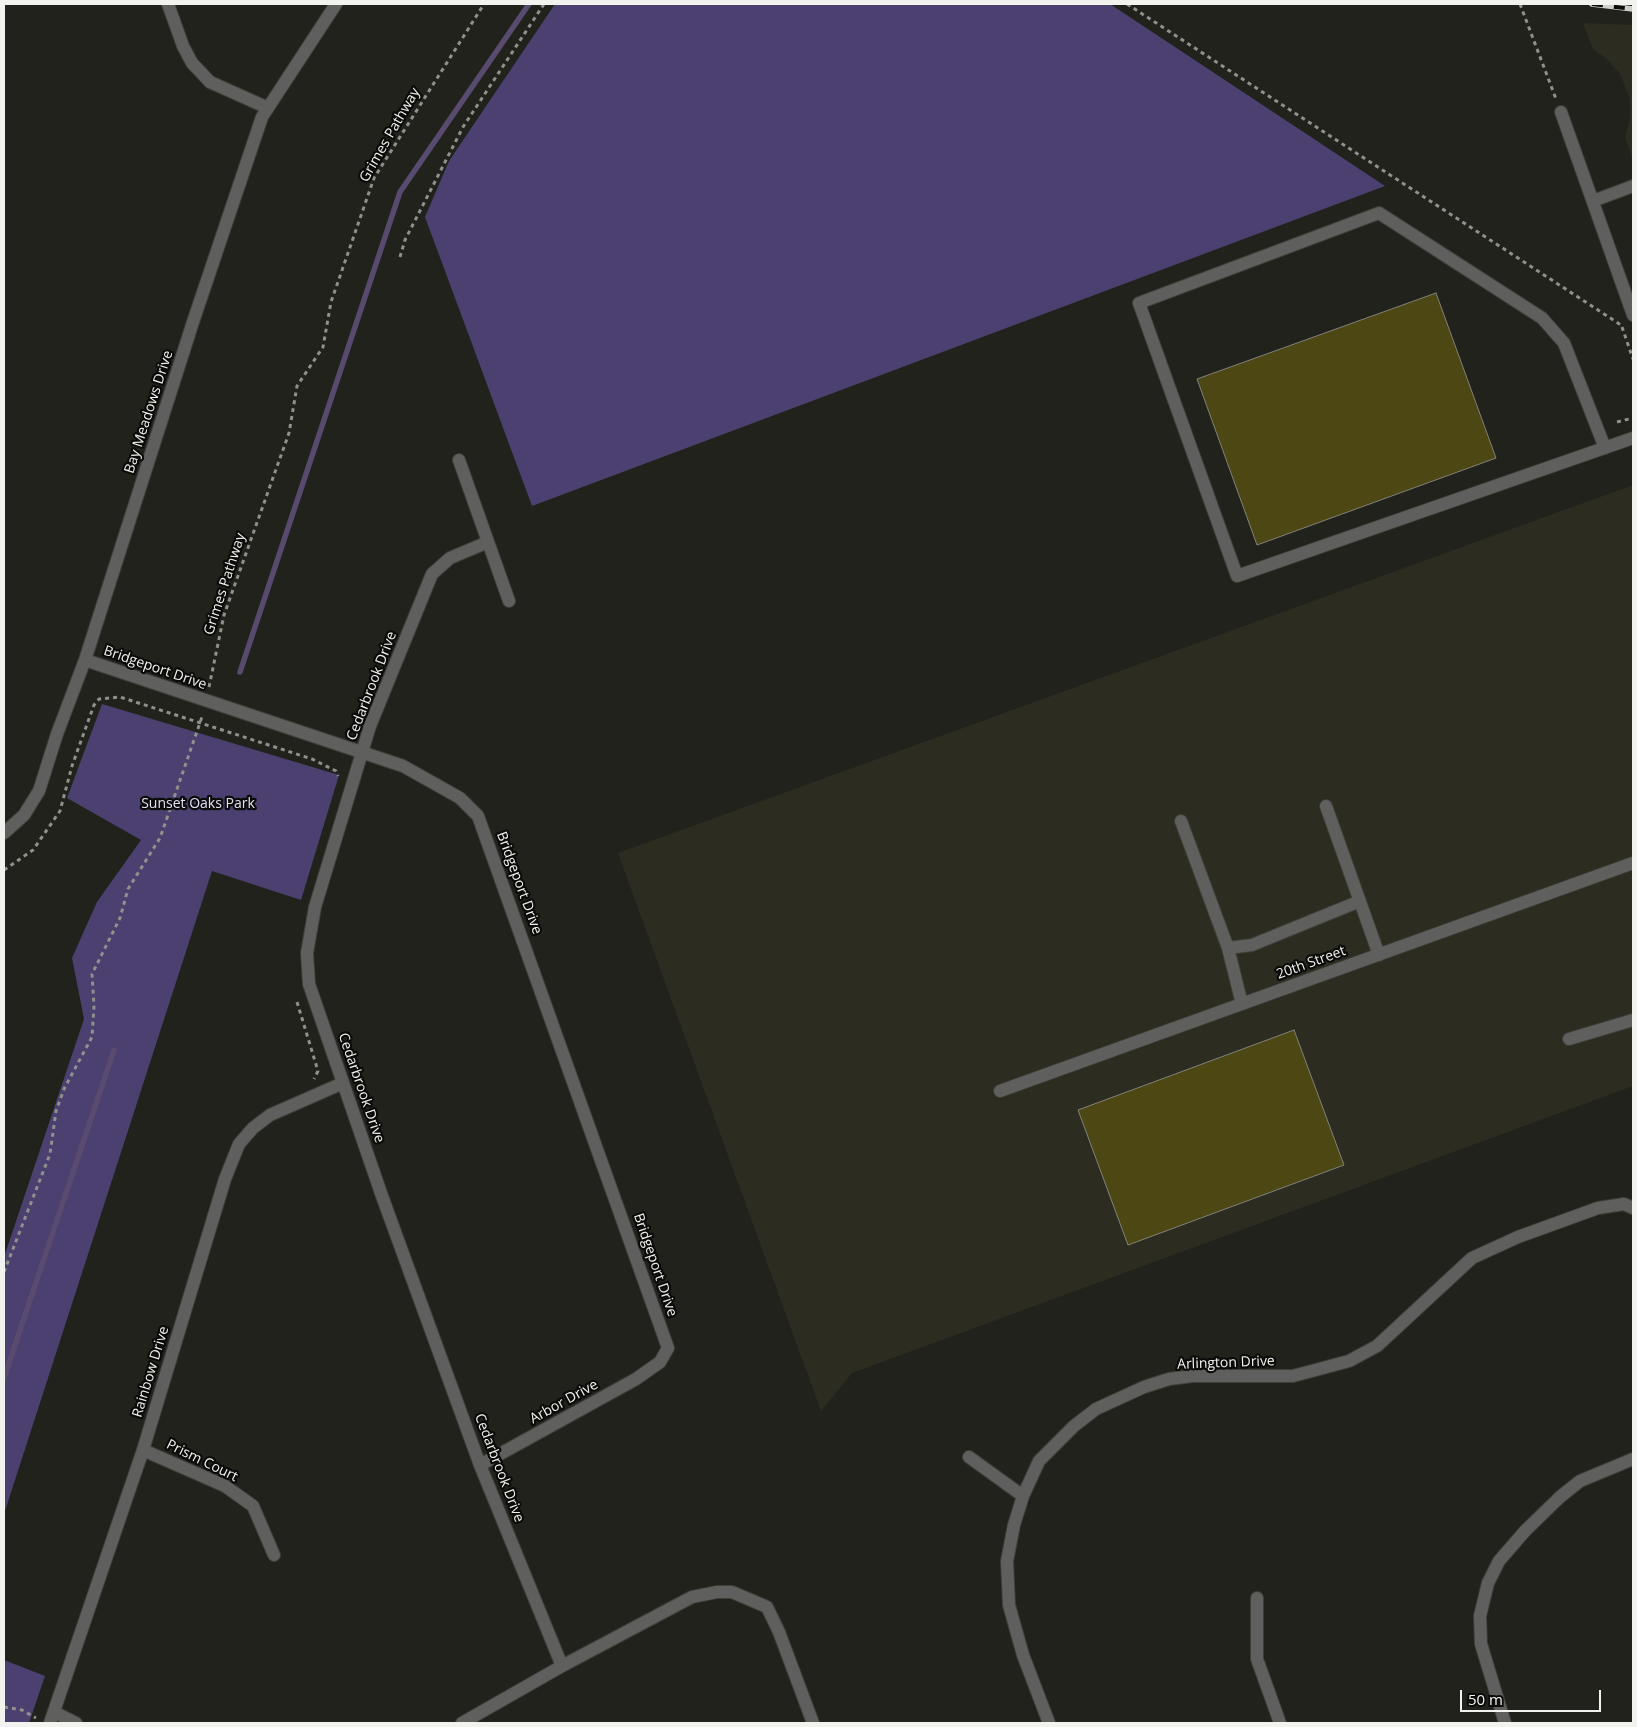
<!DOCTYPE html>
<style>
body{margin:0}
#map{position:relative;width:1637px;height:1727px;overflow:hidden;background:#22221d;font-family:"Open Sans",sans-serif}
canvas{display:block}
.frame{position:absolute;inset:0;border:5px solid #f2f2ef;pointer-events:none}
.scale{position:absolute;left:1460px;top:1690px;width:141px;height:22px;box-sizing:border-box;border:2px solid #f2f2ef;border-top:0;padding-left:6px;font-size:15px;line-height:18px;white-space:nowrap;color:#f2f2ef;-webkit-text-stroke:4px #0b0b09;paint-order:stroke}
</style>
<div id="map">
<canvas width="1637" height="1727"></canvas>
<div class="frame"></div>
<div class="scale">50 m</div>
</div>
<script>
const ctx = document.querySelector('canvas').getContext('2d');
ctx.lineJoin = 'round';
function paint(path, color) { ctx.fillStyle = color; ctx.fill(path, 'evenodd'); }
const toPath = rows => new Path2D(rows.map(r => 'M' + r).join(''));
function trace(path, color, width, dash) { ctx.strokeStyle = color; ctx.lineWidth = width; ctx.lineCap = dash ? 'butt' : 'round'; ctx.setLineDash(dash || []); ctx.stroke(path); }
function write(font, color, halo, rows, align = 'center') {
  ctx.font = font + ' "Open Sans",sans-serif'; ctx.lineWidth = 4.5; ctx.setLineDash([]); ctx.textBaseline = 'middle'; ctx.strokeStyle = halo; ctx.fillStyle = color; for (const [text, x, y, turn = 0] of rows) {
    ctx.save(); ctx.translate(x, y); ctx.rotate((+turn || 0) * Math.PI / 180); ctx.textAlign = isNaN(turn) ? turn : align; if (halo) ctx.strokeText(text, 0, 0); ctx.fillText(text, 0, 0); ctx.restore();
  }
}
paint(toPath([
 [1583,23,1633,25,1633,160,1625,137,1630,119,1630,99,1620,74,1608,60,1593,49],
 [1633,485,1633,1086,852,1373,821,1411,618,853]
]), '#2d2c21');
paint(toPath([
 [555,4,1110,4,1385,186,532,506,425,217,449,161],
 [102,704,339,775,301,900,212,871,4,1514,4,1257,84,1019,72,958,97,902,141,840,67,798],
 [4,1660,45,1676,29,1723,4,1723]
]), '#4b406f');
trace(toPath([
 [240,672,400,192,529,4],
 [4,1378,114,1050]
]), '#594b70', 5.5);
const building = toPath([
 [1436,293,1496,458,1257,545,1197,379,1436,293],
 [1294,1030,1344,1165,1128,1245,1078,1110,1294,1030]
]);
paint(building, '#4c4713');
trace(building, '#82827c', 1);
const minor = toPath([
 [168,4,183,46,192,63,210,82,268,108],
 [1561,112,1633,315],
 [1593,201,1633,186],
 [1605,448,1564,343,1542,318,1379,213,1139,303,1237,576,1633,438],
 [459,460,509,601],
 [488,542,450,558,432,574,370,726,315,907,307,953,309,984,382,1196,480,1465,562,1666],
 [85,660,403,766,460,798,478,816,668,1348,660,1362,636,1379,480,1465],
 [1326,806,1379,955],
 [1181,821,1228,948,1252,945,1360,901],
 [4,833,24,815,39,791,57,734,85,660,193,322,262,117,336,4],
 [1228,948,1242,1004],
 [1569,1039,1633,1020],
 [1000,1091,1633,863],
 [143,1450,225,1486,253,1506,274,1555],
 [969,1457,1023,1496],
 [1257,1598,1257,1659,1280,1723],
 [54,1712,76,1723],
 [50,1723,143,1450,225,1179,239,1144,253,1128,270,1115,343,1083],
 [462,1723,562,1666,692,1597,717,1592,732,1592,767,1607,779,1632,813,1723],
 [1049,1723,1023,1655,1009,1605,1007,1561,1014,1525,1023,1496,1039,1461,1074,1426,1096,1409,1144,1387,1169,1379,1193,1376,1293,1376,1349,1361,1377,1346,1472,1258,1518,1237,1598,1208,1624,1204,1633,1208],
 [1505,1723,1481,1644,1480,1616,1488,1583,1499,1561,1525,1531,1560,1497,1580,1481,1633,1459]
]);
trace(minor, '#3f3f3a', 14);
trace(toPath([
 [1127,4,1621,325],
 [1520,4,1556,99],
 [400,257,405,240,463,127,544,4],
 [1622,327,1633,359],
 [1617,422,1633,418],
 [209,687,224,615,289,433,297,386,323,347,331,302,374,178,484,4],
 [4,870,33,850,60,811,72,766,94,705,99,699,120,697,312,759,336,771,338,776],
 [297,1002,318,1071,314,1079],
 [4,1272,50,1154,56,1111,64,1089,92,1037,94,1006,92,974,120,918,128,889,160,838,203,714],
 [4,1707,22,1710,36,1718]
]), '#90908c', 3, [4, 4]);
trace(minor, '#5f5f5d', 12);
const rail = toPath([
 [1592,4,1633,9]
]);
trace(rail, '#cececb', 5.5);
trace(rail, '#0b0b09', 4, [11]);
write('14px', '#f2f2ef', '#0b0b09', [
 ["Grimes Pathway",390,135,-60],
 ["Bay Meadows Drive",149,412,-72],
 ["Grimes Pathway",225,584,-72],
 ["Bridgeport Drive",155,668,19],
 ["Cedarbrook Drive",372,686,-69],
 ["Bridgeport Drive",519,883,70],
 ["20th Street",1311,963,-20],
 ["Cedarbrook Drive",361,1088,71],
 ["Bridgeport Drive",655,1265,71],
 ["Arlington Drive",1226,1363,-2],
 ["Rainbow Drive",151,1372,-73],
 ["Arbor Drive",564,1402,-29],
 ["Prism Court",202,1461,26],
 ["Cedarbrook Drive",499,1468,69]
]);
write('14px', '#e3e0f5', '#0b0b09', [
 ["Sunset Oaks Park",198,804]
]);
</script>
